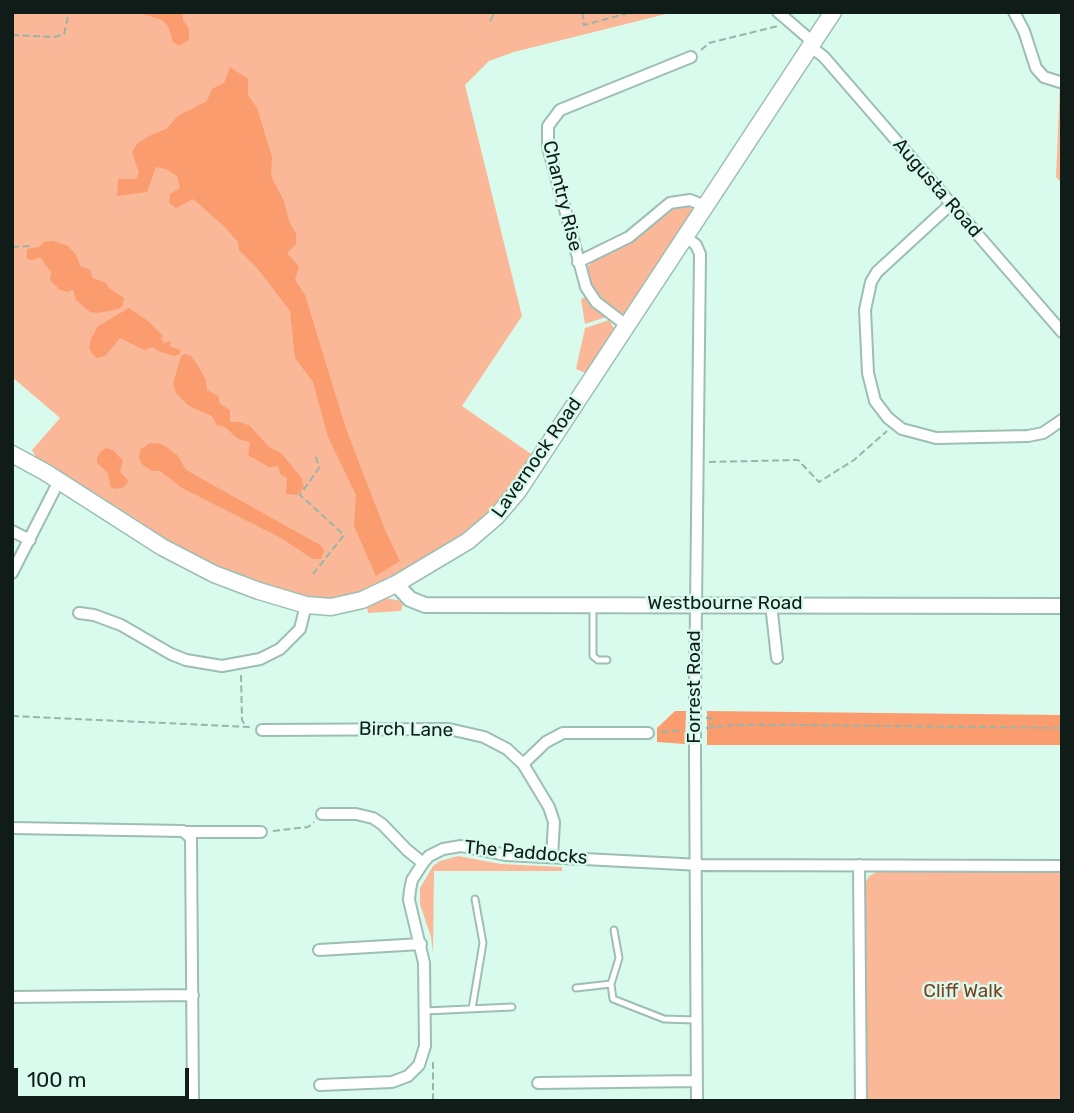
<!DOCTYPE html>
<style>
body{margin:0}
#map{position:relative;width:1074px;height:1113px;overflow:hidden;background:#d8fbee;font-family:Rubik,sans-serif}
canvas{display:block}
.frame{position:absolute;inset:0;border:14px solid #101c18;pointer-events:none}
.scale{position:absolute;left:14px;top:1068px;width:175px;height:32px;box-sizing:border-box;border:4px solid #101c18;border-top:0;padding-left:9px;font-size:21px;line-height:24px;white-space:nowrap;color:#101c18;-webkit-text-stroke:5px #d8fbee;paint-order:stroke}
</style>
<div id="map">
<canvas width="1074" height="1113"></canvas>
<div class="frame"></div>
<div class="scale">100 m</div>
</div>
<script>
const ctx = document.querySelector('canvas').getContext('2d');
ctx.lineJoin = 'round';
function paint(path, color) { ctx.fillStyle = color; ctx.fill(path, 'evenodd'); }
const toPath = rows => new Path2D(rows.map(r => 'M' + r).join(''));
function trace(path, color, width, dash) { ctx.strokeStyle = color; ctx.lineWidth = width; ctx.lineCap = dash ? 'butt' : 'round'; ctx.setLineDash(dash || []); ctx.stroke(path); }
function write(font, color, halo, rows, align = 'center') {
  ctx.font = font + ' Rubik,sans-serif'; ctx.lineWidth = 5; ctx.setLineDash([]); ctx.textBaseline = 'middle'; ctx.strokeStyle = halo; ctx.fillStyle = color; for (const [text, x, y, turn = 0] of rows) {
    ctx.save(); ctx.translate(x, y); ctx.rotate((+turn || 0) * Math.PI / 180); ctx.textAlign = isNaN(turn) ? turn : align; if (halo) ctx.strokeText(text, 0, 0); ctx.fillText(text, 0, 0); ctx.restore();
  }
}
paint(toPath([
 [12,12,674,12,514,52,489,61,465,85,522,316,462,406,534,456,508,494,491,513,456,540,380,584,362,592,331,600,318,600,278,591,220,570,140,528,37,459,32,450,60,418,12,377],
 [1062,34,1062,184,1056,177],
 [685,205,694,210,628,312,621,315,600,299,592,289,586,274,588,266,596,259,632,241,672,207],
 [587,296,606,317,585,324,581,299],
 [609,320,615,330,588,374,576,369,585,328],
 [386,598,401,601,403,603,401,611,368,613,367,607],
 [458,856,501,864,562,867,562,871,434,871,433,953,431,937,420,904,420,888,433,866,440,861],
 [879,871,1062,872,1062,1101,865,1101,864,886,869,876]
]), '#fbb898');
paint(toPath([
 [137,12,183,12,183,20,189,29,189,40,179,46,173,42,168,26,162,20],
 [230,67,248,79,248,95,257,108,272,157,271,176,284,201,289,221,296,234,296,244,287,253,299,267,295,280,305,295,346,429,385,530,400,561,376,576,354,526,356,495,328,437,313,382,295,358,290,311,257,268,239,250,238,242,224,226,193,199,176,208,169,203,170,194,180,188,177,176,166,169,156,167,147,192,117,196,118,179,136,179,139,173,132,152,137,144,149,136,166,129,178,116,207,101,212,89,224,83],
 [53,241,68,246,76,255,81,267,89,269,93,278,106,283,109,288,124,298,123,305,119,309,98,313,90,312,76,300,73,289,68,292,60,290,50,280,51,272,40,257,33,260,27,259,27,249,39,247,44,242],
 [129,308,148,321,163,336,161,339,164,343,170,341,170,346,180,350,180,354,174,356,158,351,153,347,144,350,120,338,105,356,97,358,92,354,89,348,91,339,98,326],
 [185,354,191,356,197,364,206,380,207,390,218,396,220,404,230,410,230,422,240,422,250,426,269,447,281,453,301,477,304,487,298,495,286,494,287,478,280,474,278,466,269,467,248,455,250,442,238,439,225,427,217,425,212,416,189,406,176,393,173,384,181,356],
 [150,443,161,444,168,448,178,456,186,470,320,545,324,550,321,559,313,559,281,538,182,488,160,471,152,471,143,465,139,458,140,450],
 [106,448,113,450,123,461,120,472,128,480,127,484,122,488,114,489,110,486,108,473,97,463,97,458,100,452],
 [675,711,686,711,685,744,657,742,657,728],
 [707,711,1062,715,1062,745,707,745]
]), '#fa9c6e');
const service = toPath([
 [593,607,593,656,598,660,607,660],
 [614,930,619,958,611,984,613,999,664,1019,695,1020],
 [576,988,611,984],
 [472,1009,483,943,475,899],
 [425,1011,512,1007]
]);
const minor = toPath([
 [778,12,807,37,815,50,824,57,1062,332],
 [1014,12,1024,31,1036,68,1044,77,1060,82],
 [951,204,877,272,871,282,865,310,868,373,875,401,888,418,902,429,936,438,1028,436,1043,433,1062,420],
 [685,236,696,245,700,254,695,696],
 [578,262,629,237,670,203,690,200,705,206],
 [626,325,596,302,586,287,548,147,548,126,560,110,691,57],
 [12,531,30,540],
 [12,573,59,481],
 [771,604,777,658],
 [79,613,94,615,121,625,171,654,186,660,222,666,260,659,280,649,300,629,306,605],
 [262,730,449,729,484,737,507,749,523,764,549,807,554,822,552,857],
 [695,755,697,1101],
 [523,764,546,742,563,733,648,733],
 [322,814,356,814,373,818,382,824,407,850,423,863],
 [12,828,183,831,191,838,193,1101],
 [185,832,261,832],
 [859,865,861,1101],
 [319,950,421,944],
 [12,997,193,995],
 [538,1083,697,1081],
 [320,1085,392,1082,408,1076,419,1065,425,1046,424,963,409,900,410,890,412,880,423,863,429,856,443,849,461,846,506,855,701,865,1062,866]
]);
const tertiary = toPath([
 [396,584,410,599,425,605,1062,606]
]);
const secondary = toPath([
 [12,454,45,472,162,547,214,574,259,591,306,605,331,607,362,600,396,584,468,541,496,517,518,491,833,12]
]);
trace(service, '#9dbeb2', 9);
trace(minor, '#9dbeb2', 14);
trace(tertiary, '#9dbeb2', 18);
trace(secondary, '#9dbeb2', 19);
trace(toPath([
 [582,12,584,25,632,12],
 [490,21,495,12],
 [12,35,55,37,64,34,69,12],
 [701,50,709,43,778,26],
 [12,247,29,246],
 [709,462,798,460,819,482,854,460,887,431],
 [313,574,344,535,300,495,319,468,316,457],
 [241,675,242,720,245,725],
 [12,716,250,727],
 [706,718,711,718,712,728],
 [706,728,735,725,805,725,1062,728],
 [661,732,683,730],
 [273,831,308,827,314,822],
 [433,1062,433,1101]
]), '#99b4aa', 2, [7, 3.5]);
trace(service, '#fff', 5);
trace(minor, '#fff', 10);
trace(tertiary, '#fff', 14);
trace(secondary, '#fff', 16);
const minorBridge = toPath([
 [695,696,695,755]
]);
trace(minorBridge, '#9dbeb2', 14, []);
trace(minorBridge, '#fff', 10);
write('19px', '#101c18', '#d8fbee', [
 ["Augusta Road",937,188,49],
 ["Chantry Rise",562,196,76],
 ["Lavernock Road",537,458,-55],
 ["Westbourne Road",725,604],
 ["Forrest Road",695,687,-90],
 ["Birch Lane",406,730,1],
 ["The Paddocks",526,853,5]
]);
write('19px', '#7c3f1f', '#d8fbee', [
 ["Cliff Walk",963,992]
]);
</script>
